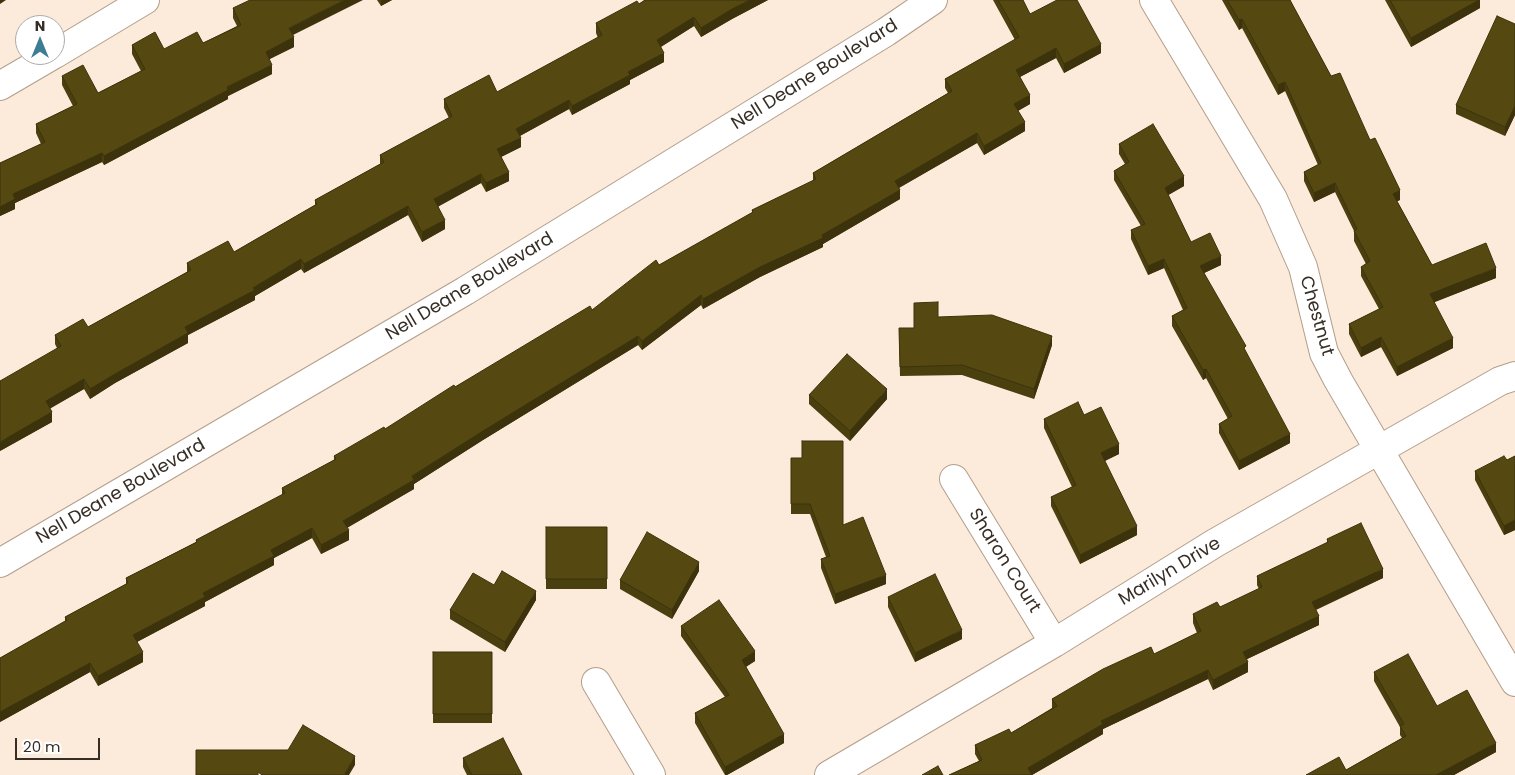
<!DOCTYPE html>
<style>
body{margin:0}
#map{position:relative;width:1515px;height:775px;overflow:hidden;background:#fceada;font-family:Poppins,sans-serif}
canvas{display:block}
.north{position:absolute;left:15px;top:15px;width:50px;height:50px;box-sizing:border-box;background:#fff;border:1px solid #afaba8;border-radius:50%;rotate:0deg;font-size:14px;font-weight:700;line-height:20px;text-align:center;color:#362e26}
.north::after{content:'';display:block;margin:auto;width:18px;height:22px;background:#3e7c91;clip-path:polygon(50% 0,100% 100%,50% 72%,0 100%)}
.scale{position:absolute;left:15px;top:738px;width:85px;height:22px;box-sizing:border-box;border:2px solid #362e26;border-top:0;padding-left:6px;font-size:15px;line-height:18px;white-space:nowrap;color:#362e26;-webkit-text-stroke:4px #fff;paint-order:stroke}
</style>
<div id="map">
<canvas width="1515" height="775"></canvas>
<div class="north">N</div>
<div class="scale">20 m</div>
</div>
<script>
const ctx = document.querySelector('canvas').getContext('2d');
ctx.lineJoin = 'round';
const toPath = rows => new Path2D(rows.map(r => 'M' + r).join(''));
function trace(path, color, width, dash) { ctx.strokeStyle = color; ctx.lineWidth = width; ctx.lineCap = dash ? 'butt' : 'round'; ctx.setLineDash(dash || []); ctx.stroke(path); }
function paint(path, color) { ctx.fillStyle = color; ctx.fill(path, 'evenodd'); }
function write(font, color, halo, rows, align = 'center') {
  ctx.font = font + ' Poppins,sans-serif'; ctx.lineWidth = 5; ctx.setLineDash([]); ctx.textBaseline = 'middle'; ctx.strokeStyle = halo; ctx.fillStyle = color; for (const [text, x, y, turn = 0] of rows) {
    ctx.save(); ctx.translate(x, y); ctx.rotate((+turn || 0) * Math.PI / 180); ctx.textAlign = isNaN(turn) ? turn : align; if (halo) ctx.strokeText(text, 0, 0); ctx.fillText(text, 0, 0); ctx.restore();
  }
}
const minor = toPath([
 [1154,0,1273,199,1303,267,1324,353,1338,380,1515,682],
 [55,54,145,0],
 [0,86,53,55],
 [954,479,1054,643],
 [0,563,465,291,886,32,933,0],
 [596,682,651,775],
 [829,775,1054,643,1215,543,1500,381,1515,376]
]);
trace(minor, '#b29e8a', 30);
trace(minor, '#fff', 28);
paint(toPath([
 [377,0,392,0,381,6],
 [645,0,768,0,732,19,701,37,694,26,661,47,664,62,630,80,630,84,572,115,569,109,520,136,521,147,501,157,509,181,486,192,481,183,438,206,445,229,422,242,408,215,304,273,301,269,255,296,255,300,188,335,188,343,115,383,90,399,84,389,50,408,52,422,0,451,57,348,55,344,55,335,88,327,187,272,187,263,234,252,315,205,315,200,380,164,380,155,449,118,444,108,444,99,497,92,598,38,596,33,596,23,639,4],
 [993,0,1023,0,1030,14,1101,53,1064,73,1056,58,1020,77,1030,104,1018,111,1025,131,984,155,977,143,899,188,900,199,823,244,823,247,760,277,703,309,701,305,642,350,638,345,483,440,414,484,414,489,347,528,349,540,321,554,312,538,274,558,274,565,205,602,205,606,137,642,143,662,98,686,90,672,0,722,0,658,65,622,65,617,126,584,126,578,196,542,196,540,282,495,282,488,334,460,334,456,385,429,455,387,592,310,659,265,752,213,752,210,813,181,813,173,948,93,945,88,945,79,1015,40],
 [1222,0,1290,0,1331,76,1370,140,1400,200,1397,201,1432,265,1496,278,1434,302,1453,348,1397,376,1381,347,1361,357,1349,334,1349,324,1379,309,1361,276,1361,267,1366,264,1354,241,1354,231,1335,192,1314,202,1304,181,1304,172,1318,165,1285,91,1278,95,1242,28,1239,30],
 [1385,0,1480,0,1480,8,1411,47],
 [233,8,293,35,294,47,269,59,272,74,228,96,228,99,104,165,102,162,15,203,15,209,0,216,0,163,41,144,36,133,36,124,73,106,62,85,62,76,98,93,141,71,132,54,132,45,164,49,203,43,237,26,233,18],
 [1515,24,1515,115,1505,136,1456,114,1456,105],
 [1119,144,1184,186,1168,195,1191,242,1221,265,1204,273,1246,352,1290,443,1239,470,1219,433,1219,424,1228,419,1206,378,1203,380,1172,326,1172,316,1183,310,1164,268,1148,275,1131,239,1131,230,1141,226,1114,180,1114,171,1125,164,1119,154],
 [938,317,1052,345,1034,399,962,375,900,376,899,328,914,328],
 [809,395,887,399,850,441,809,404],
 [1084,415,1119,454,1104,461,1137,535,1080,564,1051,506,1051,497,1072,487,1044,428,1044,419],
 [1515,456,1515,530,1504,535,1475,480,1475,471,1507,460],
 [791,458,843,525,886,584,835,604,821,568,821,559,826,557,810,514,791,514],
 [546,527,607,527,607,589,546,589],
 [1327,539,1383,578,1316,610,1319,625,1247,659,1248,672,1213,690,1208,679,1103,729,1103,734,1032,775,949,775,979,761,975,754,975,745,1011,733,1052,708,1052,699,1154,654,1197,633,1193,623,1193,614,1220,607,1259,589,1257,585,1257,576,1327,543],
 [699,571,672,619,620,589,620,580],
 [494,585,536,600,505,652,450,619,450,610],
 [888,597,962,639,915,662,888,607],
 [681,626,755,661,746,667,784,743,727,775,725,775,695,723,695,713,725,697,681,636],
 [433,652,492,652,492,723,433,723],
 [1374,672,1437,706,1496,752,1454,775,1306,775,1346,770,1402,738,1400,735,1400,727,1374,681],
 [463,758,522,775,467,775,463,767]
]), '#493f0f');
paint(toPath([
 [0,0,6,0,0,4],
 [344,0,363,0,289,37,289,28],
 [381,0,392,0,381,6],
 [750,0,768,0,732,19,701,37,701,28,732,9],
 [1479,0,1480,0,1480,8,1411,47,1411,38],
 [694,17,694,26,657,49,657,40],
 [1242,19,1242,28,1239,30,1239,20],
 [294,37,294,47,266,61,266,52],
 [1101,44,1101,53,1064,73,1064,64],
 [1056,48,1056,58,1016,79,1016,70],
 [664,53,664,62,630,80,630,84,572,115,572,106,628,72],
 [272,65,272,74,228,96,228,99,104,165,104,156,227,87],
 [1285,82,1285,91,1278,95,1278,85],
 [1030,95,1030,104,1014,113,1014,104],
 [569,100,569,109,516,138,516,129],
 [1515,106,1515,115,1505,136,1505,127],
 [1025,122,1025,131,984,155,984,146],
 [977,133,977,143,895,190,895,181],
 [521,138,521,147,497,159,497,149],
 [102,153,102,162,15,203,15,209,0,216,0,207,13,194],
 [509,172,509,181,486,192,486,183],
 [481,174,481,183,434,209,434,199],
 [1184,176,1184,186,1165,197,1165,188],
 [1335,183,1335,192,1314,202,1314,193],
 [900,190,900,199,823,244,823,247,760,277,703,309,703,299,760,267,822,235],
 [1400,190,1400,200,1393,203,1393,194],
 [408,206,408,215,304,273,304,264],
 [445,220,445,229,422,242,422,232],
 [1221,256,1221,265,1200,275,1200,266],
 [301,259,301,269,255,296,255,300,188,335,188,343,115,383,90,399,90,389,185,327],
 [1164,259,1164,268,1148,275,1148,266],
 [1496,268,1496,278,1430,304,1430,294],
 [701,295,701,305,642,350,642,341],
 [638,336,638,345,483,440,414,484,414,489,343,530,343,521,483,431],
 [1052,336,1052,345,1034,399,1034,389],
 [1381,337,1381,347,1361,357,1361,348],
 [1453,338,1453,348,1397,376,1397,367],
 [1206,369,1206,378,1203,380,1203,370],
 [84,379,84,389,46,411,46,401],
 [887,389,887,399,850,441,850,431],
 [52,412,52,422,0,451,0,442],
 [1290,434,1290,443,1239,470,1239,461],
 [1119,444,1119,454,1101,463,1101,453],
 [1515,520,1515,530,1504,535,1504,526],
 [1137,526,1137,535,1080,564,1080,555],
 [312,528,312,538,274,558,274,565,205,602,205,606,133,644,133,635,271,550],
 [349,530,349,540,321,554,321,545],
 [699,562,699,571,672,619,672,610],
 [1383,569,1383,578,1312,611,1312,602],
 [886,575,886,584,835,604,835,594],
 [536,591,536,600,505,652,505,642],
 [1319,616,1319,625,1243,661,1243,652],
 [962,630,962,639,915,662,915,653],
 [755,651,755,661,742,669,742,660],
 [143,652,143,662,98,686,98,676],
 [1248,662,1248,672,1213,690,1213,680],
 [90,663,90,672,0,722,0,712],
 [1208,670,1208,679,1103,729,1103,734,1032,775,1028,775,1028,768,1101,721],
 [784,734,784,743,727,775,725,775,725,767],
 [1496,743,1496,752,1454,775,1436,775],
 [355,756,355,765,349,775,344,775]
]), '#3c330c');
const building = toPath([
 [250,0,344,0,289,28,294,37,266,52,272,65,227,87,228,90,104,156,102,153,13,194,15,199,0,207,0,163,45,142,36,124,77,104,62,76,83,65,98,93,145,69,132,45,155,32,164,49,197,32,203,43,241,25,233,8,250,0],
 [645,0,750,0,732,9,701,28,694,17,657,40,664,53,628,72,630,75,572,106,569,100,516,129,521,138,497,149,509,172,486,183,481,174,434,199,445,220,422,232,408,206,304,264,301,259,253,288,255,290,185,327,188,333,115,374,90,389,84,379,46,401,52,412,0,442,0,381,61,346,55,335,83,319,88,327,191,270,187,263,228,241,234,252,317,204,315,200,384,162,380,155,452,116,444,99,489,75,497,92,602,35,596,23,637,1,639,4,645,0],
 [998,0,1023,0,1030,14,1057,0,1077,0,1101,44,1064,64,1056,48,1016,70,1030,95,1014,104,1025,122,984,146,977,133,895,181,900,190,822,235,823,238,760,267,703,299,701,295,642,341,638,336,483,431,412,476,414,480,343,521,349,530,321,545,312,528,271,550,274,556,203,593,205,597,133,635,143,652,98,676,90,663,0,712,0,658,67,620,65,617,128,583,126,578,197,542,196,540,285,493,282,488,336,459,334,456,384,427,385,429,454,385,455,387,590,306,592,310,656,260,659,265,753,212,752,210,816,179,813,173,952,91,945,79,1019,37,998,0],
 [1227,0,1290,0,1331,76,1340,73,1370,140,1375,138,1400,190,1393,194,1432,265,1486,243,1496,268,1430,294,1453,338,1397,367,1381,337,1361,348,1349,324,1383,307,1361,267,1370,261,1354,231,1357,229,1335,183,1314,193,1304,172,1321,163,1285,82,1278,85,1242,19,1239,20,1227,0],
 [1390,0,1479,0,1411,38,1390,0],
 [1497,16,1515,24,1515,106,1505,127,1456,105,1497,16],
 [1153,124,1184,176,1165,188,1191,242,1210,233,1221,256,1200,266,1246,346,1244,348,1290,434,1239,461,1219,424,1232,416,1206,369,1203,370,1172,316,1187,308,1164,259,1148,266,1131,230,1145,224,1114,171,1129,162,1119,144,1153,124],
 [938,302,938,317,992,315,1052,336,1034,389,962,365,900,367,899,328,914,328,914,303,938,302],
 [847,354,887,389,850,431,809,395,847,354],
 [1078,402,1084,415,1101,407,1119,444,1101,453,1137,526,1080,555,1051,497,1076,485,1044,419,1078,402],
 [802,441,843,441,843,525,863,517,886,575,835,594,821,559,830,556,810,504,791,504,791,458,802,458,802,441],
 [1504,456,1507,460,1515,456,1515,520,1504,526,1475,471,1504,456],
 [1361,523,1383,569,1312,602,1319,616,1243,652,1248,662,1213,680,1208,670,1101,721,1103,724,1028,768,1032,775,949,775,982,760,975,745,1009,729,1011,733,1057,706,1052,699,1103,669,1151,647,1154,654,1201,631,1193,614,1217,602,1220,607,1262,587,1257,576,1328,542,1327,539,1361,523],
 [546,527,607,527,607,579,546,579,546,527],
 [647,532,699,562,672,610,620,580,647,532],
 [502,571,536,591,505,642,450,610,473,573,494,585,502,571],
 [935,574,962,630,915,653,888,597,935,574],
 [719,600,755,651,742,660,784,734,725,767,695,713,729,695,681,626,719,600],
 [433,652,492,652,492,714,433,714,433,652],
 [1408,654,1437,706,1467,690,1496,743,1436,775,1306,775,1339,757,1346,770,1406,736,1400,726,1404,724,1374,672,1408,654],
 [303,725,355,756,344,775,262,775,258,772,258,775,196,775,196,750,288,750,303,725],
 [503,738,522,775,472,775,463,758,503,738],
 [938,766,943,775,922,775,938,766]
]);
paint(building, '#554911');
trace(building, '#3c330c', 1);
write('18px', '#362e26', '#fff', [
 ["Nell Deane Boulevard",815,75,-32],
 ["Nell Deane Boulevard",470,287,-31],
 ["Chestnut",1316,316,74],
 ["Nell Deane Boulevard",121,492,-30],
 ["Sharon Court",1004,561,58],
 ["Marilyn Drive",1170,572,-31]
]);
</script>
